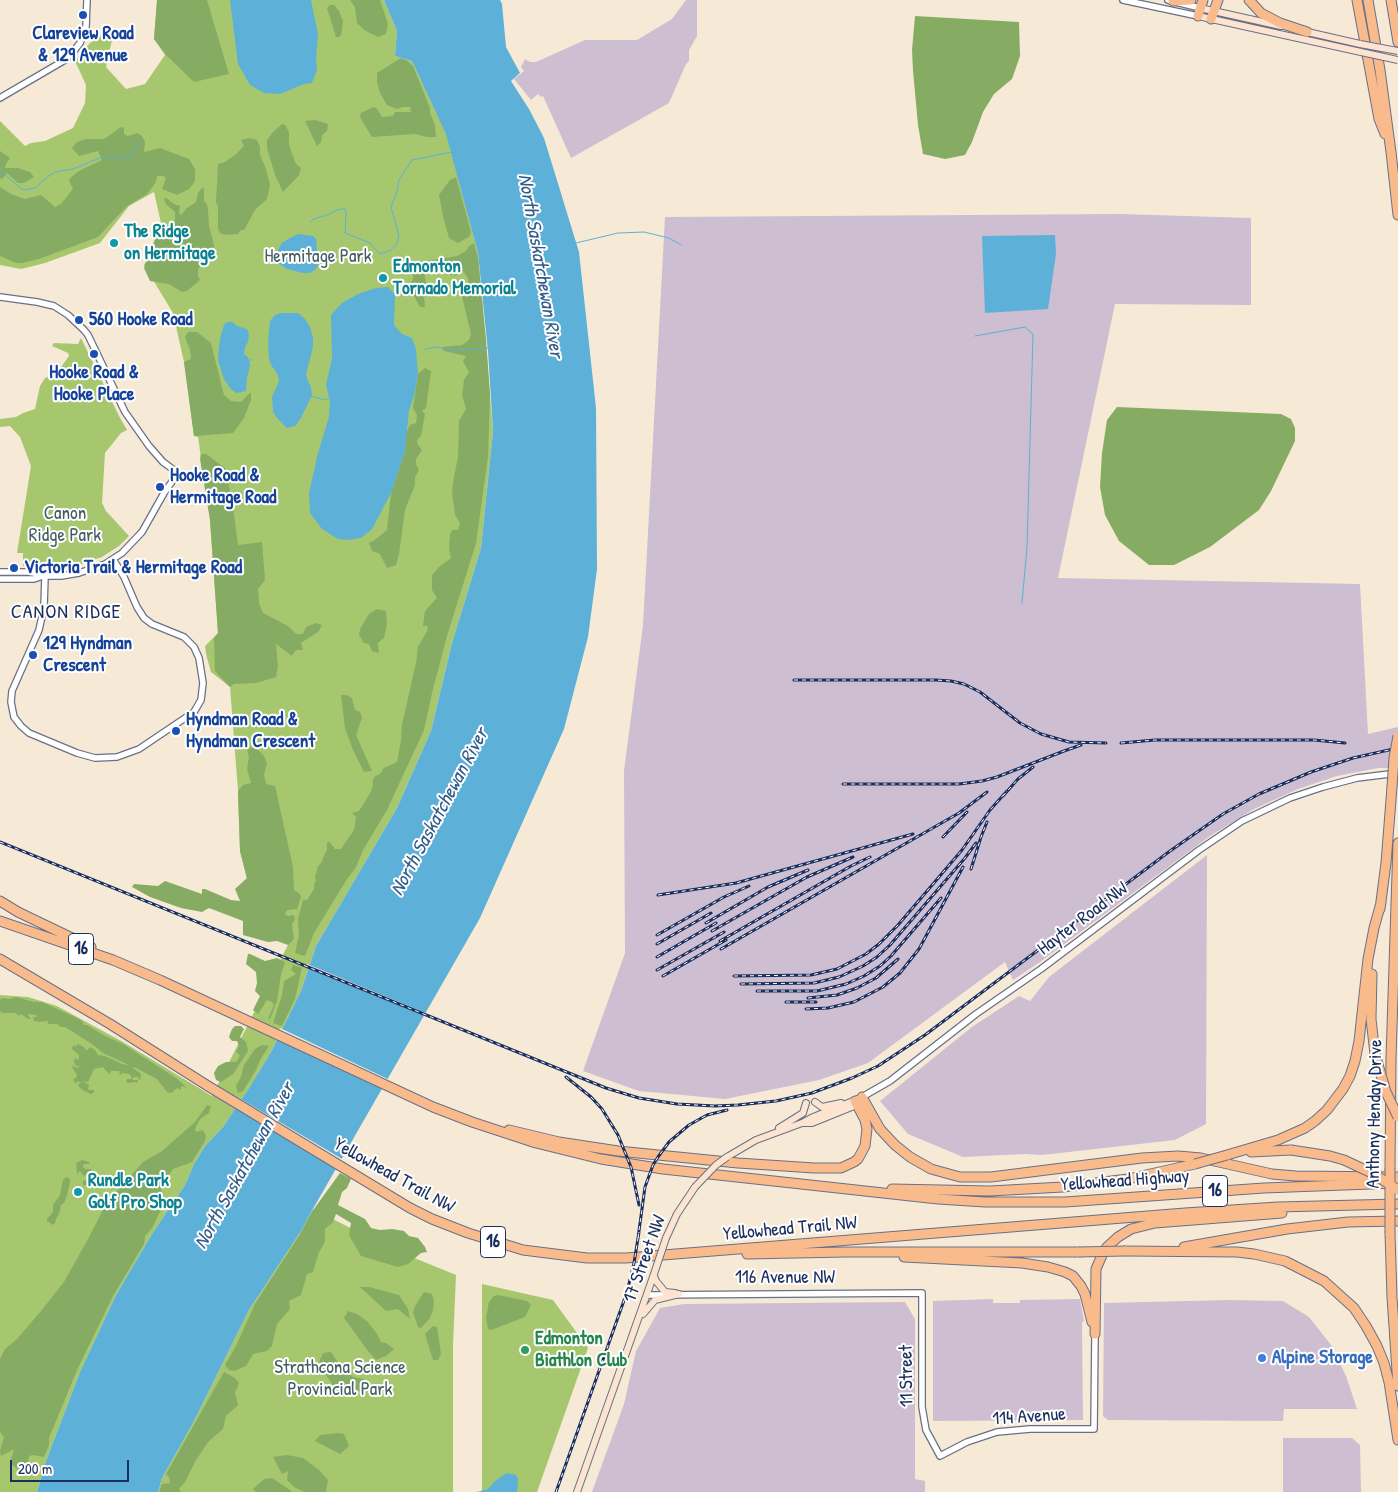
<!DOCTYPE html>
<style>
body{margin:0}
#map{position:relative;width:1398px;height:1492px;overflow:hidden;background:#f6ead6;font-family:"Patrick Hand",sans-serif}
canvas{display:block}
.scale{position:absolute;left:10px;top:1460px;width:119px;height:22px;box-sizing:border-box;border:2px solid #1b2f5e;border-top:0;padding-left:6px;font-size:15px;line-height:18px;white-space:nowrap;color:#1b2f5e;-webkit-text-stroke:4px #fff;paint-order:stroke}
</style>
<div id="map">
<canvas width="1398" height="1492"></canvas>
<div class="scale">200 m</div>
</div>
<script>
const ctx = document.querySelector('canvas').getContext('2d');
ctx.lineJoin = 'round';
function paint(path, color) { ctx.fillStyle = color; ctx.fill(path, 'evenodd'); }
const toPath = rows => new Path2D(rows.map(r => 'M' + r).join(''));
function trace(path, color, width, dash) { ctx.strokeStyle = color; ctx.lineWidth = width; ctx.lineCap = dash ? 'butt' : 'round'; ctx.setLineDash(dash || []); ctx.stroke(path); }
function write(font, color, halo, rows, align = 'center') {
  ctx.font = font + ' "Patrick Hand",sans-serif'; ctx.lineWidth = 4; ctx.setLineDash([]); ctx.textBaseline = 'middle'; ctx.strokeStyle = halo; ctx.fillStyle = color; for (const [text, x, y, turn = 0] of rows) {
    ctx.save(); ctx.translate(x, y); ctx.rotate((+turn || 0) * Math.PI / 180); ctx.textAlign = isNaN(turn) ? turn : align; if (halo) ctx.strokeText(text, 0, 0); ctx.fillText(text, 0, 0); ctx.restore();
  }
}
paint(toPath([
 [686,0,697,0,697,36,689,50,689,61,686,64,669,103,571,158,543,96,541,97,538,94,531,100,514,79,524,71,521,67,525,59,530,62,536,62,585,40,637,40,672,19],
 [1120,214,1251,218,1251,305,1115,304,1058,578,1360,584,1368,734,1398,727,1398,768,1378,768,1337,776,1298,789,1254,809,1210,836,1040,962,1013,980,1005,962,868,1063,819,1080,725,1099,639,1091,583,1071,625,953,624,771,643,625,665,217],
 [1207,855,1206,1124,1175,1140,1042,1155,1025,1154,963,1157,908,1134,880,1101,972,1027,1019,996,1030,1001,1049,977],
 [993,1299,993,1303,1020,1303,1020,1300,1080,1299,1084,1321,1082,1322,1083,1420,933,1421,933,1301],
 [1229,1300,1283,1301,1309,1317,1331,1345,1346,1376,1357,1409,1284,1409,1283,1421,1108,1420,1103,1416,1104,1303],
 [905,1302,915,1319,915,1479,925,1481,925,1492,592,1492,624,1404,636,1351,660,1308,684,1304],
 [1283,1438,1352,1438,1360,1445,1361,1492,1283,1492]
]), '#cebed1');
paint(toPath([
 [157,0,384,0,397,31,395,56,412,61,447,135,478,253,493,431,481,548,452,643,431,731,397,808,316,946,301,991,271,1052,249,1088,223,1127,205,1146,194,1164,185,1185,152,1234,116,1295,80,1372,46,1461,37,1492,0,1492,0,995,28,997,57,1006,123,1042,212,1096,288,945,247,879,240,851,238,791,230,687,211,672,206,654,205,646,218,633,210,520,198,437,194,436,184,362,173,313,144,265,163,232,154,192,129,206,100,243,45,263,21,269,0,265,0,121,25,146,31,143,45,141,73,128,85,103,86,85,75,61,90,43,100,36,112,40,106,67,126,89,145,84,165,55,154,39],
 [81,338,119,416,127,430,121,433,105,453,102,503,106,511,129,536,119,546,102,557,76,566,55,567,23,566,23,553,17,553,31,466,20,437,10,426,0,427,0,419,16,417,23,413,35,409,40,386,45,378,56,374,69,356,68,353,52,346,54,343,78,344],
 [313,1209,390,1248,456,1275,453,1345,453,1492,158,1492,162,1478,193,1423,249,1310,301,1231],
 [482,1284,553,1300,588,1348,537,1492,482,1492]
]), '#a7c76f');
paint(toPath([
 [157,0,207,0,229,74,194,82,166,55,154,39],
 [350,0,380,0,388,24,386,34,378,37,364,30,357,23,355,7],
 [330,5,334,5,339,11,343,21,341,35,339,37,336,37,327,8],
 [915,16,1019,22,1020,56,1012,79,994,94,983,112,972,142,965,155,945,159,923,154,918,125,913,71,912,50],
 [401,58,406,60,413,66,430,108,430,113,435,125,436,137,427,137,415,134,372,137,360,117,361,113,374,107,377,109,382,117,393,116,395,112,411,112,410,107,403,107,397,109,387,105,380,93,377,82,377,73],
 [315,120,328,124,327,131,322,135,321,142,317,146,305,121],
 [282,124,285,125,289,132,289,145,296,164,301,168,299,175,283,192,275,175,267,148,267,140,273,132],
 [121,127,124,128,124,134,128,136,138,133,142,136,145,142,144,152,160,148,189,159,195,169,195,181,189,189,177,195,162,189,166,178,163,176,157,176,156,182,147,194,126,207,98,237,39,259,22,263,16,263,0,256,0,187,11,194,25,199,41,195,55,207,61,204,73,189,69,181,70,178,79,171,102,160,98,151,79,156,72,148,77,142,86,139,104,139],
 [250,138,257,140,260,147,260,155,266,169,270,185,267,199,255,210,244,230,241,230,238,234,225,235,220,233,218,229,218,206,216,202,218,164,225,162,235,155,244,146,241,140],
 [0,151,10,158,6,164,5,168,18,168,30,172,34,177,24,183,18,183,7,173,2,179,0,178],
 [456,177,471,232,469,237,458,243,449,238,443,216,439,195,450,180],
 [204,188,204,201,207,204,208,210,209,226,214,245,213,251,201,264,198,270,198,276,200,280,187,291,182,292,169,284,150,281,144,268,150,251,159,230,164,228,170,231,175,225,175,212,166,204,164,199,166,198,174,204,180,206,179,213,181,215,187,208,196,202,198,193,201,189],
 [474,243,478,257,486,339,490,395,488,457,476,543,447,636,432,693,424,730,387,810,363,850,356,867,347,879,314,933,305,956,295,953,299,935,298,919,303,900,307,900,314,889,314,884,316,881,315,877,318,866,322,862,324,855,327,850,327,843,329,841,335,849,341,849,354,830,356,817,352,813,359,811,369,795,372,789,373,780,375,776,380,774,384,768,397,762,401,741,402,725,416,663,418,647,427,631,428,626,423,626,425,611,437,598,432,590,432,575,439,567,451,558,449,549,450,535,452,530,458,530,460,523,455,515,452,492,454,476,458,458,459,421,466,409,462,395,464,380,469,372,463,361,466,356,444,351,442,347,462,345,469,340,471,334,461,292,468,286,468,278,463,271,455,276,441,271,424,271,426,283,424,295,425,307,420,307,412,292,410,284,413,279,413,275,414,269,409,267,409,264,457,256,466,251,469,246],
 [188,332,197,332,211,343,224,395,231,401,241,402,251,392,251,400,244,418,233,433,194,436,184,362,191,359,190,350,185,337],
 [425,368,431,371,426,408,422,411,425,414,421,436,417,440,418,445,422,450,416,459,416,464,419,470,415,477,415,485,405,510,399,554,396,565,387,568,380,554,372,551,369,543,376,539,387,530,391,493,405,451,406,433,410,425,416,423,417,415,413,408,418,374],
 [1117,407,1281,414,1291,419,1295,428,1295,441,1271,491,1259,510,1210,547,1174,565,1149,565,1119,541,1105,515,1100,487,1102,453,1107,420],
 [201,454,206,454,225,468,232,499,238,545,262,542,265,580,258,589,259,603,263,613,288,626,296,634,303,634,306,627,316,623,322,625,319,631,301,643,303,650,296,650,292,656,276,644,278,666,276,677,256,683,234,684,230,687,215,671,214,638,218,633,210,520,200,459],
 [377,609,386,611,387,623,384,638,378,643,379,653,372,651,369,644,364,643,359,635,360,629,369,614],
 [341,695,346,695,352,698,355,710,360,712,362,718,356,735,372,771,364,772,353,750,345,728],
 [251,747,256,748,264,756,267,764,264,775,266,784,275,786,293,867,294,890,300,894,301,897,297,909,287,910,285,914,288,916,294,915,295,920,292,924,294,939,288,945,277,941,268,942,243,935,243,921,209,908,202,912,181,908,150,897,132,887,134,884,158,886,165,881,202,894,202,889,205,889,231,900,240,901,235,889,247,878,240,851,238,791,243,785,251,783,247,769,249,757,247,751],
 [248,954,250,954,265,961,277,958,285,962,281,974,277,1001,270,1019,268,1019,274,1005,272,1002,267,1000,258,1014,253,1010,260,996,255,991,257,983,256,972,246,964],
 [293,965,302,968,295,999,282,1026,273,1023,282,995,284,981,296,974,291,970],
 [16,997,34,1002,42,1002,77,1018,82,1021,84,1025,87,1025,105,1036,123,1044,176,1078,187,1088,181,1086,181,1090,177,1088,171,1093,167,1092,157,1079,134,1067,133,1068,141,1074,140,1080,139,1080,138,1077,134,1077,132,1080,138,1080,137,1083,135,1082,128,1083,126,1082,127,1079,131,1079,132,1077,129,1074,123,1073,120,1075,119,1071,111,1071,109,1074,103,1067,94,1069,88,1082,83,1081,89,1085,88,1090,94,1090,94,1092,91,1094,84,1091,78,1086,81,1081,75,1083,73,1079,76,1078,77,1075,73,1069,72,1065,77,1068,80,1067,75,1065,74,1062,75,1057,77,1060,79,1059,79,1055,72,1049,73,1045,75,1047,78,1044,85,1048,86,1051,90,1047,95,1050,98,1055,105,1056,122,1064,129,1065,103,1053,92,1044,65,1027,61,1027,57,1024,48,1024,47,1020,45,1022,43,1021,41,1022,34,1021,33,1017,37,1017,36,1015,27,1014,31,1019,28,1019,21,1014,19,1016,16,1013,2,1013,0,1011,0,1000,2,998,10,999],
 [235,1026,241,1026,244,1029,240,1037,246,1042,248,1051,233,1074,221,1082,216,1080,214,1073,218,1066,226,1062,235,1062,238,1060,240,1055,236,1052,239,1046,237,1041,232,1041,229,1037,232,1029],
 [262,1045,269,1046,260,1060,256,1070,243,1091,238,1093,236,1086,241,1077,244,1065,255,1049],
 [207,1105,211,1106,209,1113,200,1119,195,1129,196,1132,203,1130,206,1136,205,1141,192,1162,173,1169,160,1186,165,1202,152,1228,145,1236,144,1244,113,1296,77,1370,49,1438,49,1445,44,1457,33,1455,29,1456,28,1462,20,1471,10,1463,14,1449,1,1456,0,1451,4,1437,0,1432,0,1359,5,1349,17,1339,41,1311,64,1282,88,1239,104,1208,110,1199,143,1162,162,1151,195,1122],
 [82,1160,89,1162,89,1164,84,1164,83,1167,85,1169,91,1169,95,1174,98,1181,97,1184,90,1183,86,1185,83,1185,83,1180,85,1181,93,1176,92,1174,88,1173,84,1176,80,1171,77,1174,76,1163],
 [340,1173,351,1179,347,1188,342,1192,338,1205,365,1219,371,1228,380,1230,392,1229,404,1231,409,1236,418,1238,425,1247,427,1252,421,1253,408,1264,398,1267,361,1256,349,1235,351,1223,336,1214,333,1222,325,1229,325,1242,319,1252,313,1272,307,1274,301,1295,289,1301,290,1309,277,1324,272,1346,267,1351,253,1354,246,1366,234,1371,229,1370,225,1365,236,1346,255,1304,299,1236,311,1213],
 [66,1177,70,1179,70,1182,67,1195,64,1203,61,1205,59,1214,56,1219,55,1223,53,1225,47,1221,47,1219,53,1212,53,1205,60,1195,63,1180],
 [360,1287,369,1287,399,1295,408,1309,410,1319,398,1309,386,1311],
 [424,1292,432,1294,434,1301,433,1310,430,1318,421,1328,418,1327,413,1313,415,1306],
 [498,1295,527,1301,531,1305,525,1317,491,1330,488,1329,486,1317,489,1302,494,1296],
 [348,1311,357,1314,368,1322,377,1334,381,1342,386,1343,394,1349,386,1356,376,1360,368,1351,344,1318],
 [433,1326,437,1327,441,1354,438,1360,433,1360,425,1334],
 [331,1352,339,1364,353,1377,364,1379,367,1389,361,1393,352,1386,338,1392,328,1378,319,1362,323,1353],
 [224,1372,235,1378,239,1383,235,1393,238,1405,226,1416,223,1429,209,1441,196,1460,185,1482,179,1489,181,1492,159,1492,162,1484,170,1483,169,1477,166,1474],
 [339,1433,344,1434,349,1446,340,1454,315,1441,320,1435],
 [287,1455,303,1458,319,1470,328,1480,326,1492,304,1492,294,1487,287,1480,288,1471,282,1474,273,1457],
 [272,1478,287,1488,292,1492,256,1492,253,1489,264,1479]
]), '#85ac62');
paint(toPath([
 [230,0,311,0,318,34,316,59,317,70,312,83,304,84,280,94,264,93,250,85,238,64],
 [384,0,500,0,502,4,506,47,520,73,511,81,529,109,544,138,579,252,596,408,597,569,588,637,564,729,480,918,310,1214,301,1231,249,1310,193,1423,162,1478,158,1492,37,1492,46,1461,80,1372,116,1295,152,1234,185,1185,194,1164,205,1146,223,1127,249,1088,271,1052,301,991,316,946,397,808,431,731,452,643,481,548,493,431,488,351,478,253,446,134,412,61,395,56,397,31],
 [298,234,313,236,316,239,318,264,316,269,310,273,303,273,287,269,279,264,277,257,278,250,282,243,288,239],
 [1055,235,1056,254,1048,309,985,313,982,236],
 [388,287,395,294,394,325,402,334,412,338,416,349,418,374,414,396,409,410,405,451,391,493,372,529,361,538,348,540,338,539,322,529,310,513,309,493,318,453,329,417,330,401,326,385,332,358,331,315,342,303,358,294,376,288],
 [281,313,298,313,305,319,310,327,313,338,313,347,306,374,308,381,311,387,312,395,301,418,295,426,287,428,277,418,273,412,272,397,279,381,277,373,271,365,269,358,268,342,270,321,275,315],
 [227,322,232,322,237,326,247,329,249,334,248,342,245,347,244,354,248,357,250,364,249,370,247,377,246,391,242,392,236,393,230,388,224,379,218,361,219,346,221,335,224,325],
 [507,1473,516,1475,518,1479,517,1492,477,1492,488,1489,495,1481]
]), '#5db0d8');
paint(toPath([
 [307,964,428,1014,427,1016,306,967],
 [280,1028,390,1080,385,1089,275,1037],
 [239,1098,344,1160,338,1170,233,1107]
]), '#f6ead6');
trace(toPath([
 [0,172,3,173,23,190,36,188,43,180,55,172,73,169,102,157,130,156,141,141],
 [311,222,313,219,327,215,339,209,345,209,346,213,345,233,370,243,380,254,391,250,397,244,399,236,391,207,397,192,399,180,412,160,452,152],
 [576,243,618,233,644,232,669,238,681,245],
 [975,336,1025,327,1033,334,1027,547,1022,603],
 [425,349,436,347,454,350,489,348],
 [248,360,252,360],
 [309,396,326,400,329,398]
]), '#5db0d8', 1);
const tertiary = toPath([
 [1123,0,1198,16],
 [1168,0,1200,8],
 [0,98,65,60,73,52,80,43,86,27,87,0],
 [0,297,37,302,54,306,68,315,84,330,88,335,125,412,149,446,163,462,178,473,164,493,142,532,122,553,105,564,79,573,61,576,45,576,30,572,0,572],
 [45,576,44,607,39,630,12,691,11,702,14,717,21,726,29,733,77,753,95,758,117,757,139,749,194,712,201,700,203,683,199,658,194,647,184,637,152,624,144,618,137,607,124,577,113,559],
 [0,579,34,579,43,576],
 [862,1097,890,1081,976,1014,1041,969,1199,850,1242,821,1290,798,1323,787,1357,778,1398,773],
 [647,1295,922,1293,922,1407,926,1430,940,1456,967,1442,997,1432,1030,1429,1094,1429,1095,1334]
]);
const secondary = toPath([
 [1200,8,1281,26],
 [1198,16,1361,52],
 [1303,31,1360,44],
 [815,1102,822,1107,841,1103],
 [803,1123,812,1123,859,1104],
 [779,1128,803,1113,806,1103],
 [727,1157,756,1140,802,1123,811,1118,858,1099],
 [666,1238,677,1214,695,1187],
 [654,1276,656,1281,665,1292,675,1293],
 [643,1314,655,1300,679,1294],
 [577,1492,654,1274]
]);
const motorway = toPath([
 [1249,0,1261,13,1280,23,1307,32],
 [1357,0,1379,119,1385,134],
 [1368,0,1380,70,1391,152,1398,215],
 [1391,0,1398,42],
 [1173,1,1191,0],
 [1198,16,1203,0],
 [1211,19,1218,0],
 [0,901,18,912,45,925,91,947],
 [1380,909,1386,863,1392,787],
 [0,921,113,960,160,980,433,1107,472,1122,536,1143,601,1159,663,1169,792,1183,938,1199,985,1202,1065,1202,1264,1188,1398,1183],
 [0,959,110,1024,208,1086,410,1208,432,1219,468,1233,523,1250,587,1258,626,1258,1185,1213,1278,1207,1398,1204],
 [1372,974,1371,1019,1375,1054],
 [862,1097,880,1129,895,1145,910,1157,931,1169,960,1177,991,1177,1142,1158,1178,1156,1201,1158,1272,1174,1296,1176,1398,1177],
 [509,1130,559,1142,618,1151,738,1163,814,1168,841,1168,854,1162,858,1159,865,1146,867,1129,865,1120,855,1101],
 [1251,1152,1291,1150],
 [1227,1155,1278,1140,1305,1128,1315,1121,1327,1110,1343,1089,1350,1076,1355,1061,1359,1041,1368,959,1374,928,1381,903],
 [1390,1168,1391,1058,1398,843],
 [892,1189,990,1191,1063,1187,1128,1179,1195,1164],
 [1390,1233,1392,1297,1398,1386],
 [1184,1247,1287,1229,1348,1222,1398,1221],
 [1125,1251,1237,1252,1254,1254,1285,1261,1324,1281,1354,1308,1366,1326,1377,1346,1384,1363,1389,1382,1398,1440],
 [747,1254,846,1252,1079,1252],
 [904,1257,1022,1263,1048,1267,1065,1272,1073,1276,1081,1286,1085,1294,1092,1322],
 [1095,1334,1096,1269,1102,1255,1107,1247,1118,1237,1131,1229,1155,1223,1282,1213]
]);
trace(tertiary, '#687088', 8);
trace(secondary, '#687088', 8);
trace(motorway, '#687088', 11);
trace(tertiary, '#fff', 5.5);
trace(secondary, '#fde4d1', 6);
trace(motorway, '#fabb8c', 9);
const rail = toPath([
 [794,680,936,680,951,681,964,684,980,692,1020,723,1041,734,1069,742,1106,743],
 [1121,743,1155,740,1314,740,1345,743],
 [843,784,959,784,982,781,997,777,1064,751,1081,745],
 [1003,796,1018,779,1033,767],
 [943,837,967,812],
 [0,842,606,1088,639,1098,677,1104,715,1106,738,1105,776,1101,812,1093,852,1078,878,1066,925,1035,1170,851,1223,814,1259,794,1311,772,1353,758,1398,748],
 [971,869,981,837,987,822],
 [658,895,736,883,913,834],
 [706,923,768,887,808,870],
 [712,931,807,877,853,857],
 [657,935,724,897,749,886],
 [720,941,851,866,870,857],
 [657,944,711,913],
 [721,949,959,813,987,792],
 [657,957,716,923],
 [657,970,724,932],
 [663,976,726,940],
 [734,976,811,975,837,969,866,954,879,944,898,925,962,850,990,810,1007,791],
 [741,984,814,983,839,977,863,966,877,957,890,945,965,858,976,843],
 [757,991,817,991,846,984,864,976,880,966,891,956,941,898],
 [808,998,837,995,857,988,876,978,898,959],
 [786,1002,816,1002],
 [806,1009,828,1008,854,1002,883,987,900,973,919,949,963,867],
 [566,1077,591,1097,602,1109,618,1135,631,1167,639,1205],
 [638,1238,645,1187,653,1165,658,1157,669,1142,689,1125,707,1115,727,1110],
 [556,1492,627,1292,634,1263,639,1232]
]);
trace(rail, '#1b2f5e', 3);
trace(rail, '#fff', 1, [4]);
const secondaryBridge = toPath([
 [1360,44,1398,51],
 [1361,52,1398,60],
 [695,1187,716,1165,727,1157],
 [654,1274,666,1238]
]);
const motorwayBridge = toPath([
 [1392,787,1394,758,1398,736],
 [1375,1054,1386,1092,1398,1117],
 [1291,1150,1330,1156,1344,1160,1374,1174,1398,1190],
 [1195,1164,1227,1155],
 [1390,1233,1390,1168],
 [1079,1252,1125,1251]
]);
trace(secondaryBridge, '#687088', 8, []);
trace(motorwayBridge, '#687088', 11, []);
trace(secondaryBridge, '#fde4d1', 6);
trace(motorwayBridge, '#fabb8c', 9);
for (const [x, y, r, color] of [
 [83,15,5,"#1a4fb4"],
 [114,243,5,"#0f9aa8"],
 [383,278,5,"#0f9aa8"],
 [79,320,5,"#1a4fb4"],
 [94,354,5,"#1a4fb4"],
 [160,487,5,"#1a4fb4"],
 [14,568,5,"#1a4fb4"],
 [33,655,5,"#1a4fb4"],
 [176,731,5,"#1a4fb4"],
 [78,1192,5,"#0f9aa8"],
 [525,1350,5,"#2e9e5b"],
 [1262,1358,5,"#3f7fe0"]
]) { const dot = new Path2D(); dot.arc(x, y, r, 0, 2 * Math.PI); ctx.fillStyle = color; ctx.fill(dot); trace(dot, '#fff', 2); }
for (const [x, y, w] of [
 [81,949,25],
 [1215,1191,25],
 [493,1242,25]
]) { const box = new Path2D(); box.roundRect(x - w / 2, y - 15.5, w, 31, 4); ctx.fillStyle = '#fff'; ctx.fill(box); trace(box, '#1b2f5e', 1); }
write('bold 18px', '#1b2f5e', null, [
 ["16",81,949],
 ["16",1215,1191],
 ["16",493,1242]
]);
write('bold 19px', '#164399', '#fff', [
 ["Clareview Road",83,34,"center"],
 ["& 129 Avenue",83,56,"center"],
 ["560 Hooke Road",89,320],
 ["Hooke Road &",94,373,"center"],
 ["Hooke Place",94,395,"center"],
 ["Hooke Road &",170,476],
 ["Hermitage Road",170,498],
 ["Victoria Trail & Hermitage Road",24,568],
 ["129 Hyndman",43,644],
 ["Crescent",43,666],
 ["Hyndman Road &",186,720],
 ["Hyndman Crescent",186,742]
], 'left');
write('bold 19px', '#0d838f', '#fff', [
 ["The Ridge",124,232],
 ["on Hermitage",124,254],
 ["Edmonton",393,267],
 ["Tornado Memorial",393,289],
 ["Rundle Park",88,1181],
 ["Golf Pro Shop",88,1203]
], 'left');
write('19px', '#455d63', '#fff', [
 ["Hermitage Park",318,257],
 ["Canon",65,514],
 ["Ridge Park",65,536],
 ["Strathcona Science",340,1368],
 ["Provincial Park",340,1390]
]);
write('19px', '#1b2f5e', '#fff', [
 ["Hayter Road NW",1083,919,-37],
 ["Anthony Henday Drive",1375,1114,-89],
 ["Yellowhead Trail NW",394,1176,29],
 ["Yellowhead Highway",1125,1181,-4],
 ["Yellowhead Trail NW",790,1229,-5],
 ["17 Street NW",645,1259,-70],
 ["116 Avenue NW",785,1278],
 ["11 Street",907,1376,-91],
 ["114 Avenue",1029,1417,-4]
]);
write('bold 19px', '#27864d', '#fff', [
 ["Edmonton",535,1339],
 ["Biathlon Club",535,1361]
], 'left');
write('bold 19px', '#366cbe', '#fff', [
 ["Alpine Storage",1272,1358]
], 'left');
write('italic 20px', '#325c89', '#fff', [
 ["North Saskatchewan River",540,266,80],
 ["North Saskatchewan River",440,812,-62],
 ["North Saskatchewan River",245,1166,-61]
]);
ctx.letterSpacing = '1px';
write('20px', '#1b2f5e', '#fff', [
 ["CANON RIDGE",66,613]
]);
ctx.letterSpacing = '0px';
</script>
